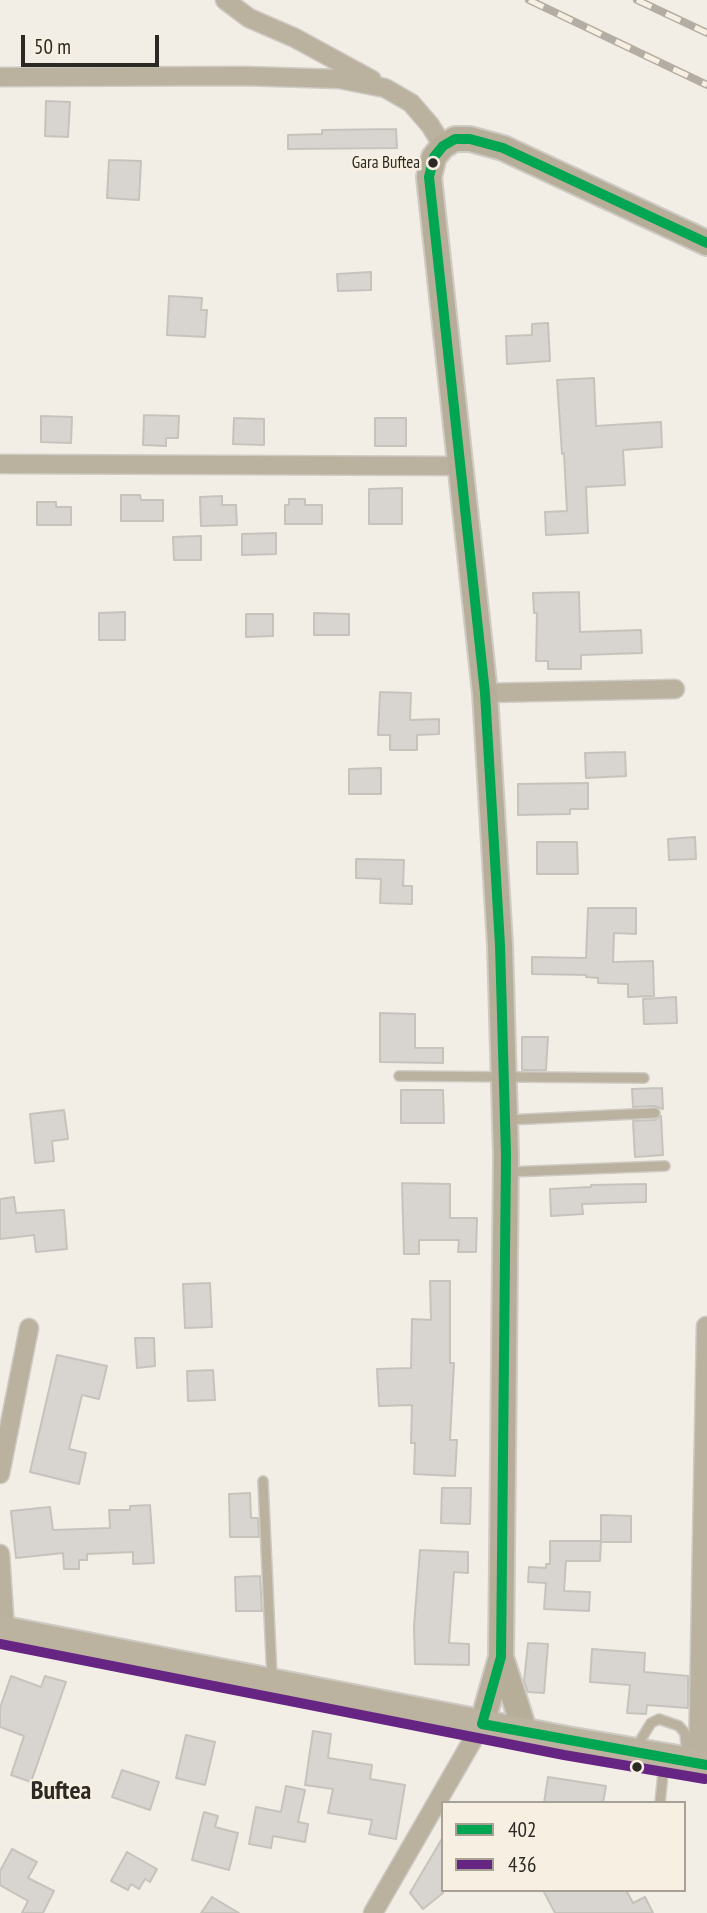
<!DOCTYPE html>
<style>
body{margin:0}
#map{position:relative;width:707px;height:1913px;overflow:hidden;background:#f2eee6;font-family:"PT Sans Narrow",sans-serif}
canvas{display:block}
.legend{position:absolute;left:441px;top:1801px;width:245px;height:91px;box-sizing:border-box;background:#f7efe1;border:2px solid #a6a095;margin:0;padding:9px 12px;list-style:none;font-size:21px;color:#2c2924}
.legend li{display:flex;align-items:center;gap:14px;height:35px}
.legend b{width:35px;border:2px solid #a6a095}
.scale{position:absolute;left:21px;top:35px;width:138px;height:32px;box-sizing:border-box;border:4px solid #2c2924;border-top:0;padding-left:9px;font-size:21px;line-height:24px;white-space:nowrap;color:#2c2924;-webkit-text-stroke:5px #f7efe1;paint-order:stroke}
</style>
<div id="map">
<canvas width="707" height="1913"></canvas>
<ul class="legend">
<li><b style="height:9px;background:#00a651"></b>402</li>
<li><b style="height:9px;background:#662483"></b>436</li>
</ul>
<div class="scale">50 m</div>
</div>
<script>
const ctx = document.querySelector('canvas').getContext('2d');
ctx.lineJoin = 'round';
function paint(path, color) { ctx.fillStyle = color; ctx.fill(path, 'evenodd'); }
const toPath = rows => new Path2D(rows.map(r => 'M' + r).join(''));
function trace(path, color, width, dash) { ctx.strokeStyle = color; ctx.lineWidth = width; ctx.lineCap = dash ? 'butt' : 'round'; ctx.setLineDash(dash || []); ctx.stroke(path); }
function write(font, color, halo, rows, align = 'center') {
  ctx.font = font + ' "PT Sans Narrow",sans-serif'; ctx.lineWidth = 5; ctx.setLineDash([]); ctx.textBaseline = 'middle'; ctx.strokeStyle = halo; ctx.fillStyle = color; for (const [text, x, y, turn = 0] of rows) {
    ctx.save(); ctx.translate(x, y); ctx.rotate((+turn || 0) * Math.PI / 180); ctx.textAlign = isNaN(turn) ? turn : align; if (halo) ctx.strokeText(text, 0, 0); ctx.fillText(text, 0, 0); ctx.restore();
  }
}
const building = toPath([
 [46,101,70,102,68,137,45,136,46,101],
 [396,129,397,148,288,149,288,135,322,134,322,130,396,129],
 [109,160,141,161,139,200,107,198,109,160],
 [371,272,371,290,338,291,337,274,371,272],
 [169,296,202,298,201,310,207,310,205,337,167,335,169,296],
 [548,323,550,361,507,364,506,336,532,335,532,324,548,323],
 [594,378,596,426,661,422,662,447,623,450,625,485,586,487,588,533,546,535,545,512,567,511,564,453,562,454,557,380,594,378],
 [144,415,179,416,178,438,166,438,166,446,143,445,144,415],
 [41,416,72,417,71,443,41,442,41,416],
 [234,418,264,419,264,445,233,444,234,418],
 [375,418,406,418,406,446,375,446,375,418],
 [402,488,402,524,369,524,369,489,402,488],
 [121,495,140,495,141,500,163,500,163,521,121,521,121,495],
 [222,496,222,505,236,505,237,525,201,526,200,497,222,496],
 [289,499,305,499,305,505,322,505,322,524,285,524,285,505,289,505,289,499],
 [37,502,56,502,56,507,71,507,71,525,37,525,37,502],
 [276,533,276,554,242,555,242,534,276,533],
 [201,536,201,560,174,560,173,537,201,536],
 [579,592,580,632,641,630,642,653,581,655,581,669,548,669,548,661,536,661,537,613,534,613,533,593,579,592],
 [125,612,125,640,99,640,99,613,125,612],
 [314,613,349,614,349,635,314,635,314,613],
 [246,614,273,614,273,636,246,637,246,614],
 [380,692,411,693,410,720,439,719,439,734,417,735,417,750,390,750,390,735,378,735,380,692],
 [625,752,626,776,586,778,585,753,625,752],
 [381,768,381,794,349,794,349,769,381,768],
 [588,783,588,809,570,809,570,814,518,815,518,784,588,783],
 [695,837,696,859,669,860,668,839,695,837],
 [537,842,577,842,578,874,537,874,537,842],
 [356,859,404,860,403,886,412,886,412,904,380,903,381,879,356,878,356,859],
 [588,908,636,908,636,934,614,933,613,962,653,961,654,996,628,997,628,984,598,983,598,978,586,977,586,975,532,974,532,957,586,958,588,908],
 [676,997,677,1023,644,1024,643,999,676,997],
 [380,1013,415,1014,415,1048,443,1048,443,1063,380,1062,380,1013],
 [522,1037,548,1037,546,1070,522,1070,522,1037],
 [662,1088,663,1109,655,1106,633,1107,632,1089,662,1088],
 [401,1090,443,1090,444,1123,401,1123,401,1090],
 [64,1110,68,1139,52,1141,54,1161,35,1163,30,1114,64,1110],
 [661,1116,663,1155,635,1157,633,1121,655,1120,661,1116],
 [402,1183,450,1184,450,1218,477,1218,476,1252,458,1252,459,1240,419,1240,419,1254,404,1254,402,1183],
 [646,1184,646,1202,582,1204,583,1214,551,1216,550,1189,591,1187,591,1185,646,1184],
 [14,1197,16,1213,64,1210,67,1249,36,1252,34,1235,0,1239,0,1199,14,1197],
 [430,1281,450,1281,450,1363,454,1363,450,1440,457,1440,455,1476,414,1474,415,1443,411,1443,412,1405,379,1406,377,1369,411,1368,412,1319,431,1320,430,1281],
 [210,1283,212,1327,185,1328,183,1284,210,1283],
 [135,1338,154,1338,155,1366,137,1368,135,1338],
 [57,1355,107,1366,99,1399,82,1395,69,1449,86,1453,79,1484,30,1472,57,1355],
 [213,1370,215,1400,188,1401,187,1371,213,1370],
 [442,1488,471,1488,470,1524,441,1523,442,1488],
 [250,1493,251,1518,258,1518,259,1537,230,1537,229,1494,250,1493],
 [150,1505,154,1563,133,1564,133,1552,87,1554,87,1560,79,1560,79,1569,64,1569,63,1553,16,1558,11,1511,50,1507,53,1530,110,1528,109,1510,130,1510,130,1506,150,1505],
 [601,1515,631,1516,631,1542,601,1542,601,1515],
 [550,1541,601,1541,600,1561,566,1561,564,1591,590,1592,589,1611,544,1609,546,1583,528,1582,529,1567,546,1568,546,1564,550,1564,550,1541],
 [420,1550,468,1552,468,1573,454,1572,449,1643,469,1644,469,1665,415,1664,414,1626,420,1550],
 [260,1576,262,1611,236,1611,235,1577,260,1576],
 [528,1643,548,1644,544,1693,528,1692,524,1681,528,1643],
 [592,1649,645,1653,644,1672,688,1676,688,1708,647,1705,646,1714,627,1713,630,1685,590,1682,592,1649],
 [11,1676,41,1687,45,1676,66,1682,31,1782,11,1775,24,1736,0,1727,0,1708,11,1676],
 [313,1731,331,1734,328,1758,372,1765,370,1779,405,1785,396,1839,369,1834,372,1820,328,1813,333,1789,305,1785,313,1731],
 [186,1735,215,1742,205,1785,176,1778,186,1735],
 [122,1770,159,1782,150,1810,112,1797,122,1770],
 [548,1777,606,1786,603,1803,544,1803,548,1777],
 [286,1786,305,1790,298,1822,308,1824,305,1842,273,1836,271,1848,249,1844,256,1807,281,1812,286,1786],
 [204,1812,218,1816,215,1827,238,1833,229,1870,192,1860,204,1812],
 [443,1837,443,1893,423,1909,410,1893,443,1837],
 [12,1849,37,1862,28,1878,54,1891,43,1913,22,1913,28,1901,0,1885,0,1871,12,1849],
 [127,1852,157,1869,150,1882,145,1879,139,1889,131,1884,128,1890,111,1881,127,1852],
 [543,1890,626,1890,633,1903,645,1897,653,1913,555,1913,543,1890],
 [212,1897,239,1913,201,1913,212,1897]
]);
paint(building, '#d8d4cf');
trace(building, '#c6c3bd', 2);
const lane = toPath([
 [399,1076,644,1078],
 [507,1120,655,1113],
 [508,1172,665,1166],
 [263,1481,272,1678],
 [635,1749,651,1723,659,1719,679,1726,685,1733,687,1757],
 [660,1803,664,1763]
]);
const street = toPath([
 [225,0,249,18,295,38,372,80],
 [0,77,244,76,339,79,385,88,411,103,430,125,443,146],
 [0,464,461,466],
 [485,693,675,689],
 [0,1474,29,1328],
 [0,1554,5,1631],
 [698,1764,706,1326],
 [373,1913,482,1724]
]);
const secondary = toPath([
 [501,1657,525,1732],
 [482,1724,501,1657,506,1155,500,945,485,693,429,177,434,157,443,146,455,139,470,139,503,148,707,243]
]);
const primary = toPath([
 [0,1630,567,1741,707,1765]
]);
trace(lane, '#cecac4', 12);
trace(street, '#cecac4', 21);
trace(secondary, '#cecac4', 28);
trace(primary, '#cecac4', 32);
trace(lane, '#bab19f', 9);
trace(street, '#bab19f', 18);
trace(secondary, '#b7ae9a', 24);
trace(primary, '#bbb29f', 28);
const rail = toPath([
 [529,0,707,85],
 [637,0,707,33]
]);
trace(rail, '#b4ada3', 8);
trace(rail, '#f7efe1', 5, [16]);
trace(toPath([
 [707,243,503,148,470,139,455,139,443,146,434,157,429,177,485,693,500,945,506,1155,501,1657,482,1724,707,1765]
]), '#00a651', 10);
trace(toPath([
 [0,1644,564,1755,705,1779]
]), '#662483', 10);
for (const [x, y, r, color] of [
 [433,163,6,"#2c2924"],
 [637,1767,6,"#2c2924"]
]) { const dot = new Path2D(); dot.arc(x, y, r, 0, 2 * Math.PI); ctx.fillStyle = color; ctx.fill(dot); trace(dot, '#f7efe1', 2.5); }
write('17px', '#2c2924', '#f7efe1', [
 ["Gara Buftea",420,163]
], 'right');
write('bold 26px', '#2c2924', '#f7efe1', [
 ["Buftea",61,1792]
]);
</script>
